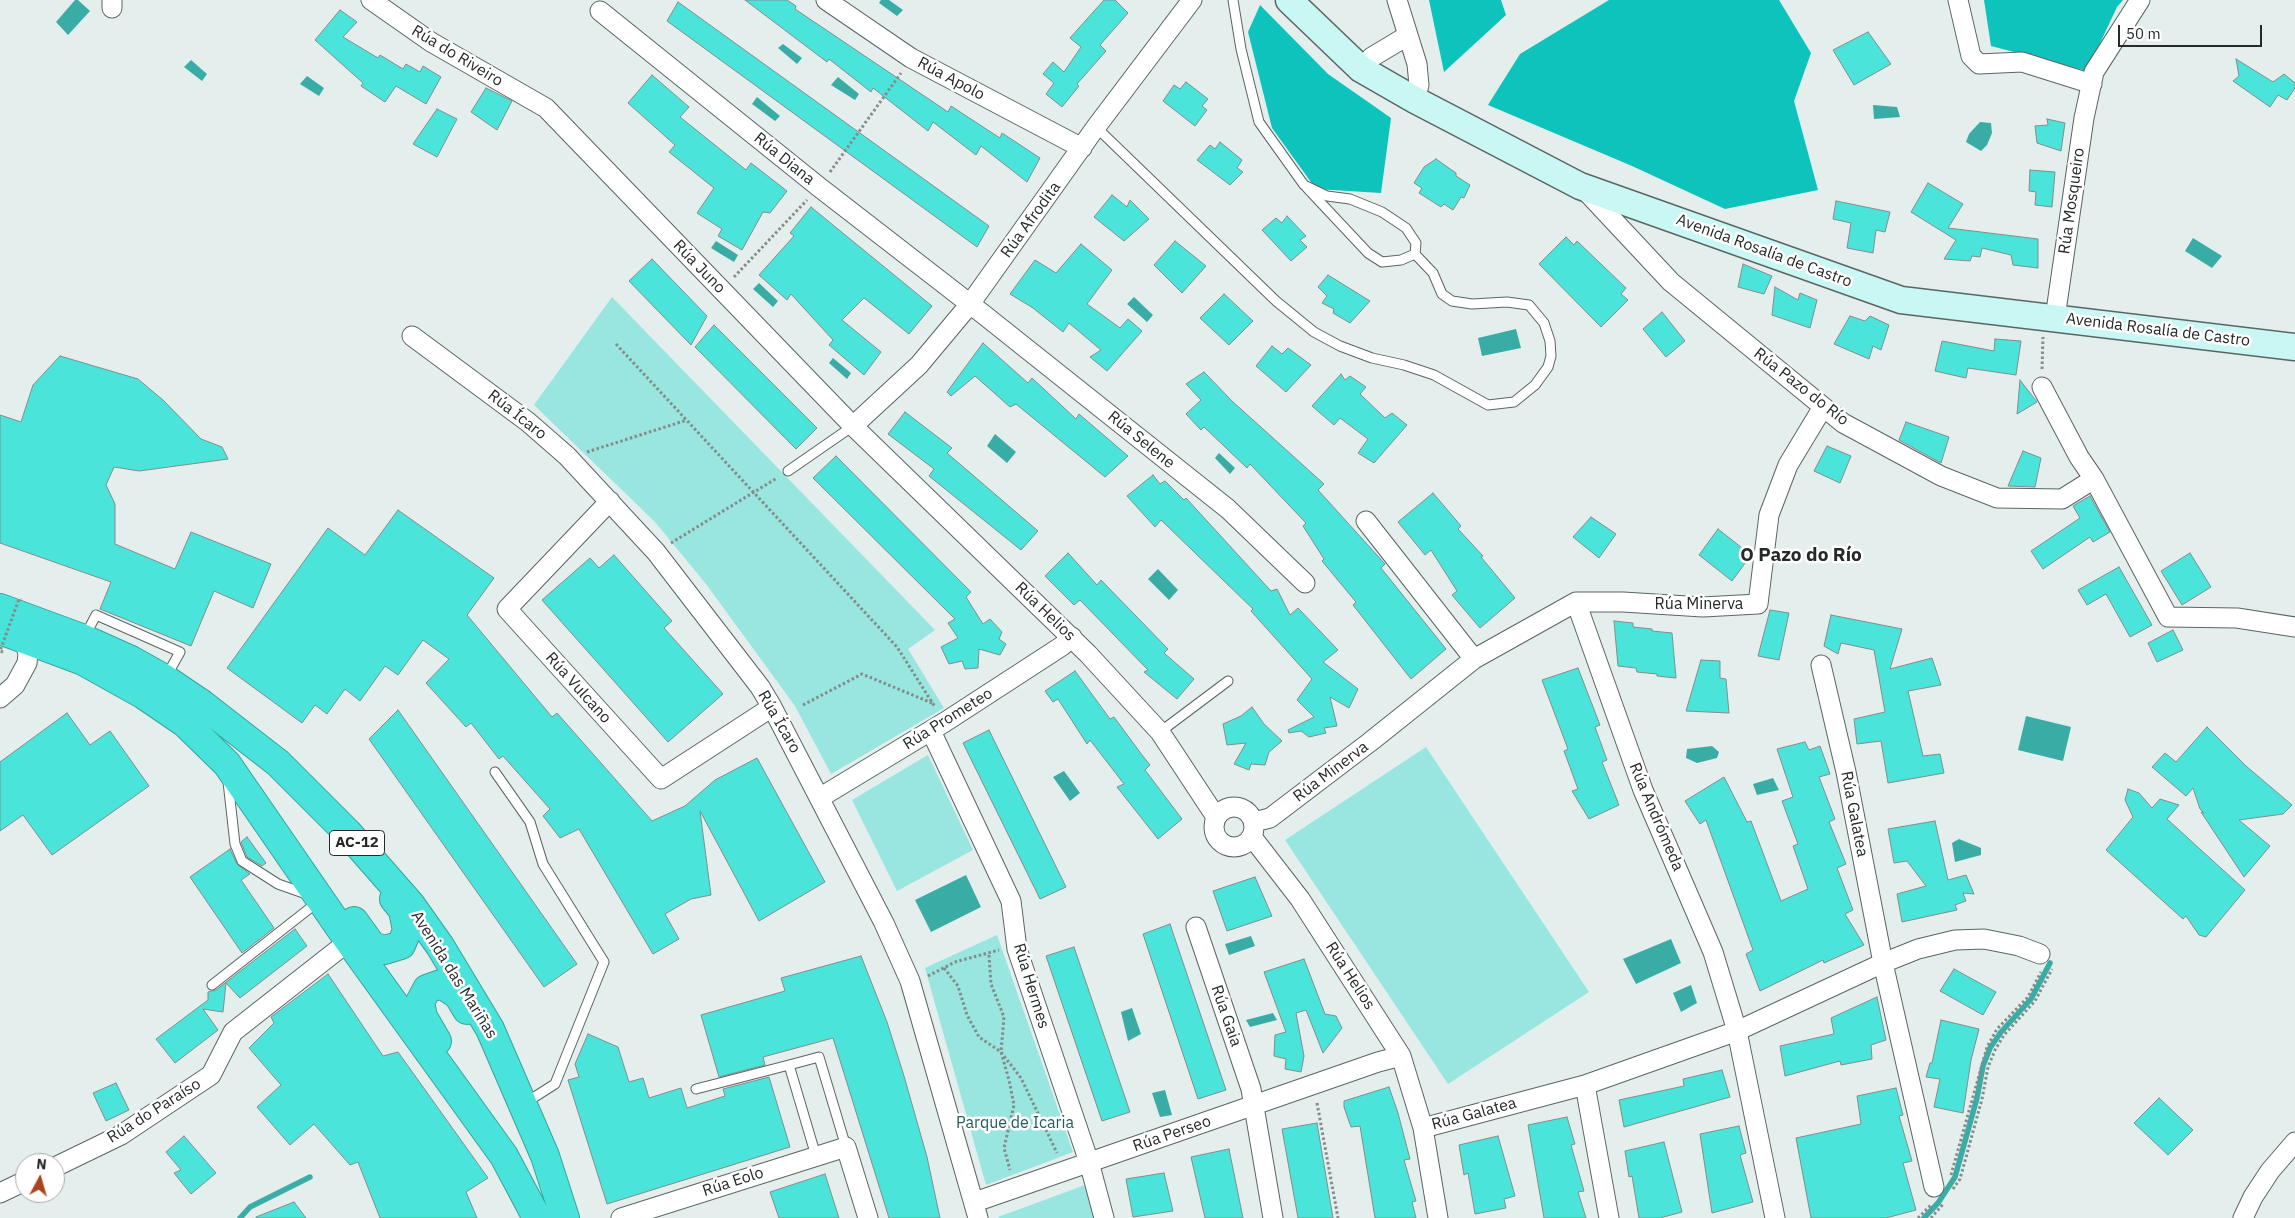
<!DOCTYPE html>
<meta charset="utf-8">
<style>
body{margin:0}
#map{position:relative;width:2295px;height:1218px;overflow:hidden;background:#e3eeed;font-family:"IBM Plex Sans",sans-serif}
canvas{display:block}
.north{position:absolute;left:15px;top:1153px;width:50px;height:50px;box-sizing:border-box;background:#fff;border:1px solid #a8a9a9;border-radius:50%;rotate:6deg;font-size:14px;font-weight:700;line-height:20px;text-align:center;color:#252928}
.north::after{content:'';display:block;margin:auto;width:18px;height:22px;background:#aa441d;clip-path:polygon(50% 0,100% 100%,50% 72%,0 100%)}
.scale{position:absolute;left:2118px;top:25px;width:144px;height:22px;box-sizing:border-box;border:2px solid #252928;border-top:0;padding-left:6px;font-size:15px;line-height:18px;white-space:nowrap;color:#252928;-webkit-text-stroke:4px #fff;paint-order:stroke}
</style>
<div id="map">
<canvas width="2295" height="1218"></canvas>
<div class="north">N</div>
<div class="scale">50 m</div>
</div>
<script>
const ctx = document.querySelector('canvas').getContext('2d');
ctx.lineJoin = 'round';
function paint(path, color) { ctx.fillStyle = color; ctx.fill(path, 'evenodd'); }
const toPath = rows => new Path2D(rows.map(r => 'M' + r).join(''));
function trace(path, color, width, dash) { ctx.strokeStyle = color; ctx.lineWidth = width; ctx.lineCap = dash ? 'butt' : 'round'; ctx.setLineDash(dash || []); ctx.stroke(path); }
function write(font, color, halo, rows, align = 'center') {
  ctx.font = font + ' "IBM Plex Sans",sans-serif'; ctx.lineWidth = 5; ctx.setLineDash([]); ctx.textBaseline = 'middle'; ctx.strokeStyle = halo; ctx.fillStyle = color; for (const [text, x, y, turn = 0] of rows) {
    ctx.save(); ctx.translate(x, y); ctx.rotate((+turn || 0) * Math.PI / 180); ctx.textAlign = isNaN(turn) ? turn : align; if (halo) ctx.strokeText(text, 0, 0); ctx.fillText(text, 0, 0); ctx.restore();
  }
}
paint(toPath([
 [612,297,935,630,908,649,944,708,831,774,795,706,706,584,655,522,534,405],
 [1426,747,1589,992,1448,1084,1285,840],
 [928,755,973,850,897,891,852,800],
 [997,935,1073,1152,986,1185,925,968],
 [1088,1184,1094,1218,999,1218,998,1217]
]), '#99e5df');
paint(toPath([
 [1429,0,1501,0,1506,15,1444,72],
 [1609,0,1779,0,1811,53,1794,101,1818,190,1725,209,1632,166,1488,105,1520,54],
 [1984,0,2123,0,2117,7,2087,71,1991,46],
 [1260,5,1328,74,1391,118,1381,193,1316,189,1272,128,1248,32]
]), '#0dc3bb');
paint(toPath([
 [75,0,78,0,90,11,68,35,56,22],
 [881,0,889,0,903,10,897,16,879,3],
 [783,44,802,58,797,64,778,48],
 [191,60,207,74,202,81,184,67],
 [307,76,324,88,319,96,300,84],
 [838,77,859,94,855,100,831,85],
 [757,97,780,116,775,121,752,104],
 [1873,105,1897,107,1900,117,1874,119],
 [1980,122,1991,123,1992,133,1987,145,1981,151,1966,142,1969,134],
 [2193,238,2222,256,2212,268,2185,251],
 [716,241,738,255,734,262,711,248],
 [759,283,778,301,773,307,753,289],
 [1134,297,1153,315,1147,322,1127,304],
 [1516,329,1521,348,1482,356,1478,338],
 [833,358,851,373,847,379,829,363],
 [995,434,1016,452,1007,463,987,446],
 [1219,453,1235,468,1230,474,1215,458],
 [1158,569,1178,590,1169,600,1148,579],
 [2026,716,2071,727,2063,761,2018,750],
 [1712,746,1719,752,1717,758,1697,763,1686,758,1687,749],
 [1064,771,1080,793,1070,801,1053,777],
 [1773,778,1779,790,1757,795,1753,784],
 [1959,839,1981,848,1981,855,1955,862,1952,843],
 [966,875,981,907,931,932,915,900],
 [1251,936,1255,946,1229,955,1225,944],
 [1671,939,1681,963,1636,984,1623,959],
 [1691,985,1697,1003,1681,1012,1673,993],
 [1132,1008,1141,1034,1128,1041,1121,1012],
 [1273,1013,1277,1020,1250,1027,1246,1020],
 [1165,1090,1172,1115,1160,1117,1152,1093]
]), '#3aaca6');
trace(toPath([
 [240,1218,250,1207,310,1177],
 [1924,1218,1938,1203,1955,1177,1977,1098,1983,1066,1990,1048,2001,1032,2031,999,2050,963]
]), '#3aaca6', 5.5);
const building = toPath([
 [745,0,787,0,796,6,795,9,948,112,951,106,1000,138,1002,133,1040,158,1027,182,981,146,976,155,933,122,928,131,873,88,871,92,829,59,827,62,745,0],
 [1104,0,1115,0,1128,13,1100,45,1106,51,1077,84,1079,86,1062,107,1046,94,1054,83,1043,74,1053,62,1064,72,1081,47,1070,38,1104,0],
 [678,2,989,226,977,247,667,21,678,2],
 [340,10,357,22,343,37,378,58,380,55,403,69,406,64,420,72,423,66,441,77,426,104,396,86,385,102,361,86,363,83,315,40,340,10],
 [1868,32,1891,64,1854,85,1833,50,1868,32],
 [2236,59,2273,82,2284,74,2295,83,2295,88,2287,100,2278,95,2270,107,2233,81,2239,76,2236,59],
 [652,75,689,107,680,117,746,170,751,163,787,191,770,213,763,212,742,250,718,236,722,229,697,213,714,188,669,152,675,145,628,103,652,75],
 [1186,82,1208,99,1202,106,1207,110,1195,126,1163,101,1174,85,1180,89,1186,82],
 [486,88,512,101,497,130,471,112,486,88],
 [437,109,457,119,437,157,413,144,437,109],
 [2047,119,2065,123,2061,151,2037,143,2035,126,2048,125,2047,119],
 [1220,142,1242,160,1237,168,1243,172,1230,185,1197,160,1210,145,1215,149,1220,142],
 [1436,159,1456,173,1456,176,1470,185,1464,198,1461,197,1453,210,1444,204,1441,207,1419,193,1422,188,1414,183,1424,167,1436,159],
 [2030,170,2055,172,2052,207,2035,205,2036,192,2029,191,2030,170],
 [1928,183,1963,204,1948,228,2038,239,2038,268,2013,265,2011,255,1982,248,1980,257,1972,256,1970,261,1944,259,1956,240,1911,212,1928,183],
 [1112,195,1127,207,1130,200,1149,219,1124,241,1094,217,1112,195],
 [1836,201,1890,212,1885,232,1876,230,1873,253,1847,248,1851,223,1833,219,1836,201],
 [811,207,932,306,909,334,864,298,842,320,881,352,864,375,829,345,833,340,791,294,787,300,759,275,794,236,790,233,811,207],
 [1287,216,1306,236,1300,240,1307,247,1291,261,1262,230,1276,218,1282,223,1287,216],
 [1566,237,1574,245,1577,241,1626,288,1621,294,1628,300,1601,327,1539,264,1566,237],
 [1175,241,1206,266,1182,293,1154,265,1175,241],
 [1081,244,1112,270,1087,304,1120,328,1128,319,1142,331,1107,371,1090,357,1101,350,1069,323,1063,332,1033,308,1010,294,1035,260,1056,273,1081,244],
 [652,259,707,316,691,345,629,281,652,259],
 [1743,264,1772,276,1764,294,1738,287,1743,264],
 [1328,275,1370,301,1350,323,1333,313,1334,309,1322,303,1327,296,1318,287,1328,275],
 [1775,287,1798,300,1800,293,1817,300,1810,328,1772,315,1775,287],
 [1224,294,1253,321,1229,345,1200,318,1224,294],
 [1662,312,1685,341,1666,357,1643,329,1662,312],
 [1850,316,1865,321,1870,316,1889,325,1881,350,1873,346,1869,359,1834,344,1850,316],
 [714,325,817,428,796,449,695,347,714,325],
 [1995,339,2021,341,2016,375,1968,368,1966,378,1935,371,1942,341,1994,351,1995,339],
 [983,343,1028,383,1032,378,1076,419,1079,414,1128,456,1105,477,1016,404,1010,407,975,376,951,396,947,392,983,343],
 [1272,346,1282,354,1288,348,1311,365,1286,392,1256,366,1272,346],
 [60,356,138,379,163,400,201,439,222,447,228,459,139,471,114,467,106,485,115,504,115,544,175,569,191,532,271,564,253,608,214,591,191,646,100,609,111,582,0,543,0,415,21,422,33,385,60,356],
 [1204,372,1232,401,1324,484,1318,490,1385,564,1381,568,1446,649,1411,679,1353,605,1356,602,1322,561,1324,559,1303,526,1306,523,1250,464,1247,468,1204,427,1201,430,1186,414,1201,400,1186,384,1204,372],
 [1341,374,1345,380,1350,376,1366,387,1360,394,1385,418,1392,413,1407,425,1374,463,1358,453,1368,439,1340,418,1334,425,1312,406,1341,374],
 [2020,380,2037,402,2017,414,2020,380],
 [905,412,952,448,947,453,1038,531,1021,550,929,476,934,469,888,434,905,412],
 [1906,422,1949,437,1941,463,1899,440,1906,422],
 [1827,446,1851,456,1840,483,1814,471,1827,446],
 [2023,451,2041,458,2035,487,2008,486,2023,451],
 [836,456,971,592,966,597,983,624,990,619,1002,632,999,639,1006,644,1000,655,979,649,978,668,965,669,962,661,949,664,941,647,958,638,948,623,955,619,813,478,836,456],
 [1153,475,1160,484,1165,481,1184,500,1186,498,1271,591,1277,589,1290,615,1298,608,1338,650,1323,662,1358,689,1349,708,1330,697,1337,726,1324,728,1326,733,1309,737,1301,731,1289,733,1288,730,1314,717,1297,700,1312,679,1251,611,1253,609,1161,520,1155,527,1127,496,1153,475],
 [1433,493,1461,526,1458,529,1483,556,1481,557,1515,598,1480,628,1452,595,1457,591,1431,550,1425,555,1398,522,1433,493],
 [2090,496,2110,532,2093,542,2090,537,2043,569,2031,551,2080,518,2073,506,2090,496],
 [398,510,494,578,467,615,552,717,557,713,652,821,685,806,715,780,757,758,825,882,759,921,700,811,711,895,691,899,665,914,679,939,653,954,579,829,560,838,543,816,550,809,503,756,499,759,471,723,466,727,426,683,449,659,423,640,398,675,385,666,360,701,345,689,327,714,315,705,302,723,227,668,328,528,365,555,398,510],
 [1591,517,1616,534,1599,558,1573,537,1591,517],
 [1718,529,1751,555,1732,581,1699,555,1718,529],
 [1068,553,1097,585,1101,580,1168,649,1164,653,1194,679,1177,699,1144,672,1148,670,1080,600,1074,605,1045,576,1068,553],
 [2190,553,2211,587,2182,605,2161,571,2190,553],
 [614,555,672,621,664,628,723,694,668,742,542,600,590,558,599,568,614,555],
 [2119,567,2152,625,2130,637,2106,594,2087,605,2078,590,2119,567],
 [1770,610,1789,613,1779,660,1758,656,1770,610],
 [1831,615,1902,629,1890,669,1932,658,1941,685,1908,691,1923,756,1940,754,1944,773,1888,783,1881,741,1857,744,1854,719,1885,712,1874,650,1841,643,1838,654,1824,646,1831,615],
 [1614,621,1633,623,1633,627,1652,629,1652,631,1672,633,1676,678,1657,676,1657,674,1637,672,1636,668,1618,666,1614,621],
 [2173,630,2183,650,2157,662,2148,643,2173,630],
 [1701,660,1720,661,1720,678,1726,679,1729,713,1686,711,1701,660],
 [1578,668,1600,725,1595,727,1607,760,1602,762,1619,805,1589,819,1572,791,1578,789,1564,751,1568,749,1542,680,1578,668],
 [1075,671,1110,719,1114,717,1142,755,1150,765,1145,770,1182,819,1158,839,1117,787,1124,784,1090,740,1087,744,1058,699,1053,702,1045,691,1075,671],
 [1252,707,1264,724,1282,741,1269,752,1265,765,1251,764,1249,770,1234,764,1246,743,1227,745,1223,724,1241,716,1252,707],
 [398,710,577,964,544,987,369,739,398,710],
 [67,713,90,745,110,731,149,786,52,855,23,815,0,831,0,762,67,713],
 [2207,727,2246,766,2292,805,2283,814,2239,820,2270,846,2244,877,2201,812,2204,813,2200,809,2193,788,2186,796,2152,767,2165,753,2176,762,2207,727],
 [989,730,1066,887,1040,899,963,743,989,730],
 [1805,742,1809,750,1820,746,1830,774,1819,777,1835,819,1829,822,1846,864,1837,868,1853,910,1845,914,1864,945,1824,963,1823,960,1760,991,1746,954,1753,950,1706,820,1700,824,1685,801,1724,777,1747,822,1751,821,1781,901,1808,889,1793,846,1798,844,1782,801,1793,797,1777,749,1805,742],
 [2128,789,2139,793,2152,808,2160,799,2179,805,2167,819,2245,890,2206,937,2199,935,2186,916,2183,919,2106,850,2133,817,2125,800,2128,789],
 [1935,821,1948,880,1966,875,1974,894,1963,893,1966,901,1955,905,1957,910,1902,922,1897,894,1926,886,1907,861,1894,863,1888,829,1935,821],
 [247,837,266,863,262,866,247,857,241,842,247,837],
 [230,849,237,864,250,874,241,880,274,928,242,953,190,877,230,849],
 [1255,877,1272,916,1227,931,1213,891,1255,877],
 [1170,924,1226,1090,1198,1099,1143,934,1170,924],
 [295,929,307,946,240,998,226,983,223,1012,203,1009,218,1030,175,1063,156,1039,208,1000,208,992,216,990,295,929],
 [1074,947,1130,1112,1102,1121,1046,956,1074,947],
 [861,956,887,1022,904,1076,927,1157,940,1218,889,1218,833,1038,763,1057,765,1065,719,1077,701,1015,785,991,781,978,861,956],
 [1304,959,1325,1014,1336,1016,1342,1028,1323,1053,1306,1010,1296,1013,1304,1056,1301,1072,1285,1069,1286,1059,1274,1056,1275,1035,1286,1032,1264,972,1304,959],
 [1954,969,1996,992,1983,1015,1940,991,1954,969],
 [328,974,383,1056,398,1052,488,1178,466,1192,477,1218,380,1218,358,1162,350,1165,314,1124,290,1145,257,1107,281,1085,249,1048,274,1023,271,1017,328,974],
 [1877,997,1886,1040,1871,1045,1872,1059,1841,1065,1840,1061,1785,1076,1780,1046,1834,1034,1831,1018,1877,997],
 [1941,1020,1979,1029,1971,1060,1963,1113,1934,1107,1940,1079,1926,1077,1930,1063,1932,1063,1941,1020],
 [588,1034,618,1047,629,1082,643,1078,649,1098,681,1088,687,1108,725,1096,723,1089,769,1077,790,1147,607,1204,568,1080,579,1077,575,1064,588,1034],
 [1722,1070,1730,1097,1624,1127,1619,1100,1684,1086,1683,1079,1722,1070],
 [116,1083,129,1110,106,1121,93,1093,116,1083],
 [1389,1087,1398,1113,1410,1159,1404,1160,1416,1201,1412,1202,1416,1218,1375,1218,1360,1126,1351,1127,1344,1107,1344,1101,1389,1087],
 [1896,1088,1903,1115,1899,1116,1912,1161,1903,1163,1916,1210,1886,1218,1811,1218,1796,1138,1861,1124,1857,1096,1896,1088],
 [2159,1098,2193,1130,2168,1155,2134,1123,2159,1098],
 [1567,1117,1575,1144,1571,1145,1584,1191,1578,1192,1586,1218,1544,1218,1528,1125,1567,1117],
 [1317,1123,1333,1218,1298,1218,1282,1129,1317,1123],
 [1739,1126,1746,1153,1740,1155,1753,1202,1712,1213,1700,1134,1739,1126],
 [184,1136,216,1173,191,1194,174,1173,181,1170,166,1152,184,1136],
 [1498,1136,1515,1196,1504,1199,1506,1208,1475,1214,1468,1173,1464,1175,1459,1145,1498,1136],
 [1664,1142,1682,1212,1660,1218,1639,1218,1632,1176,1629,1177,1625,1151,1664,1142],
 [1229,1149,1243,1218,1205,1218,1191,1157,1229,1149],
 [1164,1173,1173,1211,1133,1217,1126,1179,1164,1173],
 [825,1174,839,1218,779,1218,770,1192,825,1174],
 [294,1202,306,1218,256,1218,256,1217,294,1202]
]);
paint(building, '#4be4db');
trace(building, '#828d8c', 1);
const lane = toPath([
 [1096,127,1276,301,1314,332,1340,346,1372,358,1404,365,1434,375,1488,405,1514,402,1535,385,1548,367,1551,356,1550,341,1544,323,1529,305,1507,302,1472,304,1452,301,1442,294,1433,273,1415,254,1416,243,1406,228,1382,212,1350,199,1327,196,1304,185,1259,122,1241,49,1233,0],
 [1307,188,1368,253,1382,262,1401,260,1415,254],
 [788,471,853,426],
 [85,636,96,615,180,652,166,677],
 [1160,732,1228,681],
 [495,772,530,822,543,864,604,962,555,1084,525,1103],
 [228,782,235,844,242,861,278,884,309,895],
 [212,985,319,901],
 [696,1089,789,1065],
 [816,1156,789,1065,819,1057,846,1147]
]);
const street = toPath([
 [112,0,112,8],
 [371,0,431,42,546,108,853,426,1088,654,1160,732,1216,817],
 [826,0,911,58,1082,148],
 [1397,0,1417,64,1419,85,1415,100],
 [1958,0,1971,56,1979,64,2022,62,2092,84],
 [600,11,819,187,983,314,1228,509,1305,583],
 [1361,69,1372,57,1407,36],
 [1583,188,1671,282,1843,423,1941,476,1997,498,2062,499,2094,479,2168,617,2237,618,2295,627],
 [2055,318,2084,118,2094,72,2140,0],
 [412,336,528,422,567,456,656,552,760,687,772,707,884,923,910,981,978,1218],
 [2042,387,2079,457,2094,479],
 [853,426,919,365,970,304,1096,127,1192,0],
 [610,501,507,609,661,779,772,707],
 [1366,521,1474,659],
 [1576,602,1643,790,1713,952,1737,1031,1775,1218],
 [1821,665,1846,772,1883,963,1934,1187],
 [0,698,15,685,27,663,28,654,26,646,19,636],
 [931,731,1011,901,1017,949,1089,1162,1104,1218],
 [821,797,945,722,1062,646,1072,637],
 '1214 827a20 20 0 1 1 40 0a20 20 0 1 1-40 0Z',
 [1254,822,1270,818,1370,742,1474,659,1576,602,1623,602,1703,607,1758,604,1769,515,1788,465,1823,407],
 [1252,837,1300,899,1401,1056,1423,1128,1438,1218],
 [1196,927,1251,1089,1273,1218],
 [1585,1085,1609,1218],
 [1423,1128,1585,1085,1737,1031,1883,963,1918,949,1955,940,1984,939,2019,946,2040,954],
 [55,1167,121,1135,211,1075,233,1032,349,941],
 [0,1193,25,1181],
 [975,1202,1378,1062,1401,1056],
 [621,1218,846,1147,868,1218],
 [2243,1218,2253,1197,2270,1171,2295,1142]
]);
const secondary = toPath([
 [1289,0,1361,69,1415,100,1580,186,1901,300,2295,347]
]);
const highway = toPath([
 [0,608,84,639,131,660,165,679,202,704,278,763,347,832,411,905,440,946,490,1029,545,1156,565,1218],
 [0,630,83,661,144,695,185,723,227,764,349,941,504,1156,537,1218],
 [354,921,372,946,385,950,401,945,407,931,403,910,394,899],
 [437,1041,423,1017,420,1002,427,989,441,984,458,995,467,1010]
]);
trace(lane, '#5b6564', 11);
trace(street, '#5b6564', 21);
trace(secondary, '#5b6564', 29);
trace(highway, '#3ca29c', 30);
trace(toPath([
 [830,172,901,73],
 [734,277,807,200],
 [616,344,897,647,935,707],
 [2042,369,2043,337],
 [587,452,687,420],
 [671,543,777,478],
 [803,705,862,674,932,703],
 [989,955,991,984,1004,1017,1001,1052,1009,1080,1014,1105,1004,1148,1010,1170],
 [944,968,958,986,967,1015,979,1037,1001,1052,1021,1078,1057,1153],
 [928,976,955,962,999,950],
 [1317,1103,1338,1218],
 [1951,1175,1987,1047,1997,1029,2028,997,2041,972],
 [1953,1189,1960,1179,1982,1099,1988,1067,1995,1050,2004,1035,2035,1001,2052,969],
 [1918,1218,1931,1205],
 [1931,1218,1944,1203]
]), '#848b8a', 3, [2.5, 2.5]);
trace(lane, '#fff', 9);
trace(street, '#fff', 19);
trace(secondary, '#c8f7f4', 26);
trace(highway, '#48e3db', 28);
trace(toPath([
 [3,652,0,651,19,599,21,600]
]), '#848b8a', 3, [2.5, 2.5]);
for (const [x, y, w] of [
 [357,843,55]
]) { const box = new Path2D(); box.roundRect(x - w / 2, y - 12.5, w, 25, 4); ctx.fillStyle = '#fff'; ctx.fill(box); trace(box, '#252928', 1); }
write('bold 15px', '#252928', null, [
 ["AC-12",357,843]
]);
write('16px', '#252928', '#fff', [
 ["Rúa do Riveiro",457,56,31],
 ["Rúa Apolo",951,79,28],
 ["Rúa Diana",784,159,39],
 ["Rúa Mosqueiro",2072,201,-82],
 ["Rúa Afrodita",1031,220,-54],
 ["Avenida Rosalía de Castro",1764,251,20],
 ["Rúa Juno",699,267,46],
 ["Avenida Rosalía de Castro",2158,330,7],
 ["Rúa Pazo do Río",1801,387,38],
 ["Rúa Ícaro",517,415,38],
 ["Rúa Selene",1141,440,39],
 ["Rúa Minerva",1699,604],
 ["Rúa Helios",1045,612,44],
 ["Rúa Vulcano",578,688,48],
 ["Rúa Prometeo",948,719,-32],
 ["Rúa Ícaro",779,722,60],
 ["Rúa Minerva",1331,772,-37],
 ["Rúa Galatea",1854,814,79],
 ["Rúa Andrómeda",1656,817,67],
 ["Avenida das Mariñas",454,975,58],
 ["Rúa Helios",1350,976,57],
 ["Rúa Hermes",1031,986,73],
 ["Rúa Gaia",1226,1016,71],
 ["Rúa do Paraíso",154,1111,-32],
 ["Rúa Galatea",1474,1114,-15],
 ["Rúa Perseo",1172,1134,-19],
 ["Rúa Eolo",733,1182,-18]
]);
write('16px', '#225f5b', '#fff', [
 ["Parque de Icaria",1015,1123]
]);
write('bold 19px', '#252928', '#fff', [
 ["O Pazo do Río",1801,556]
]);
</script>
